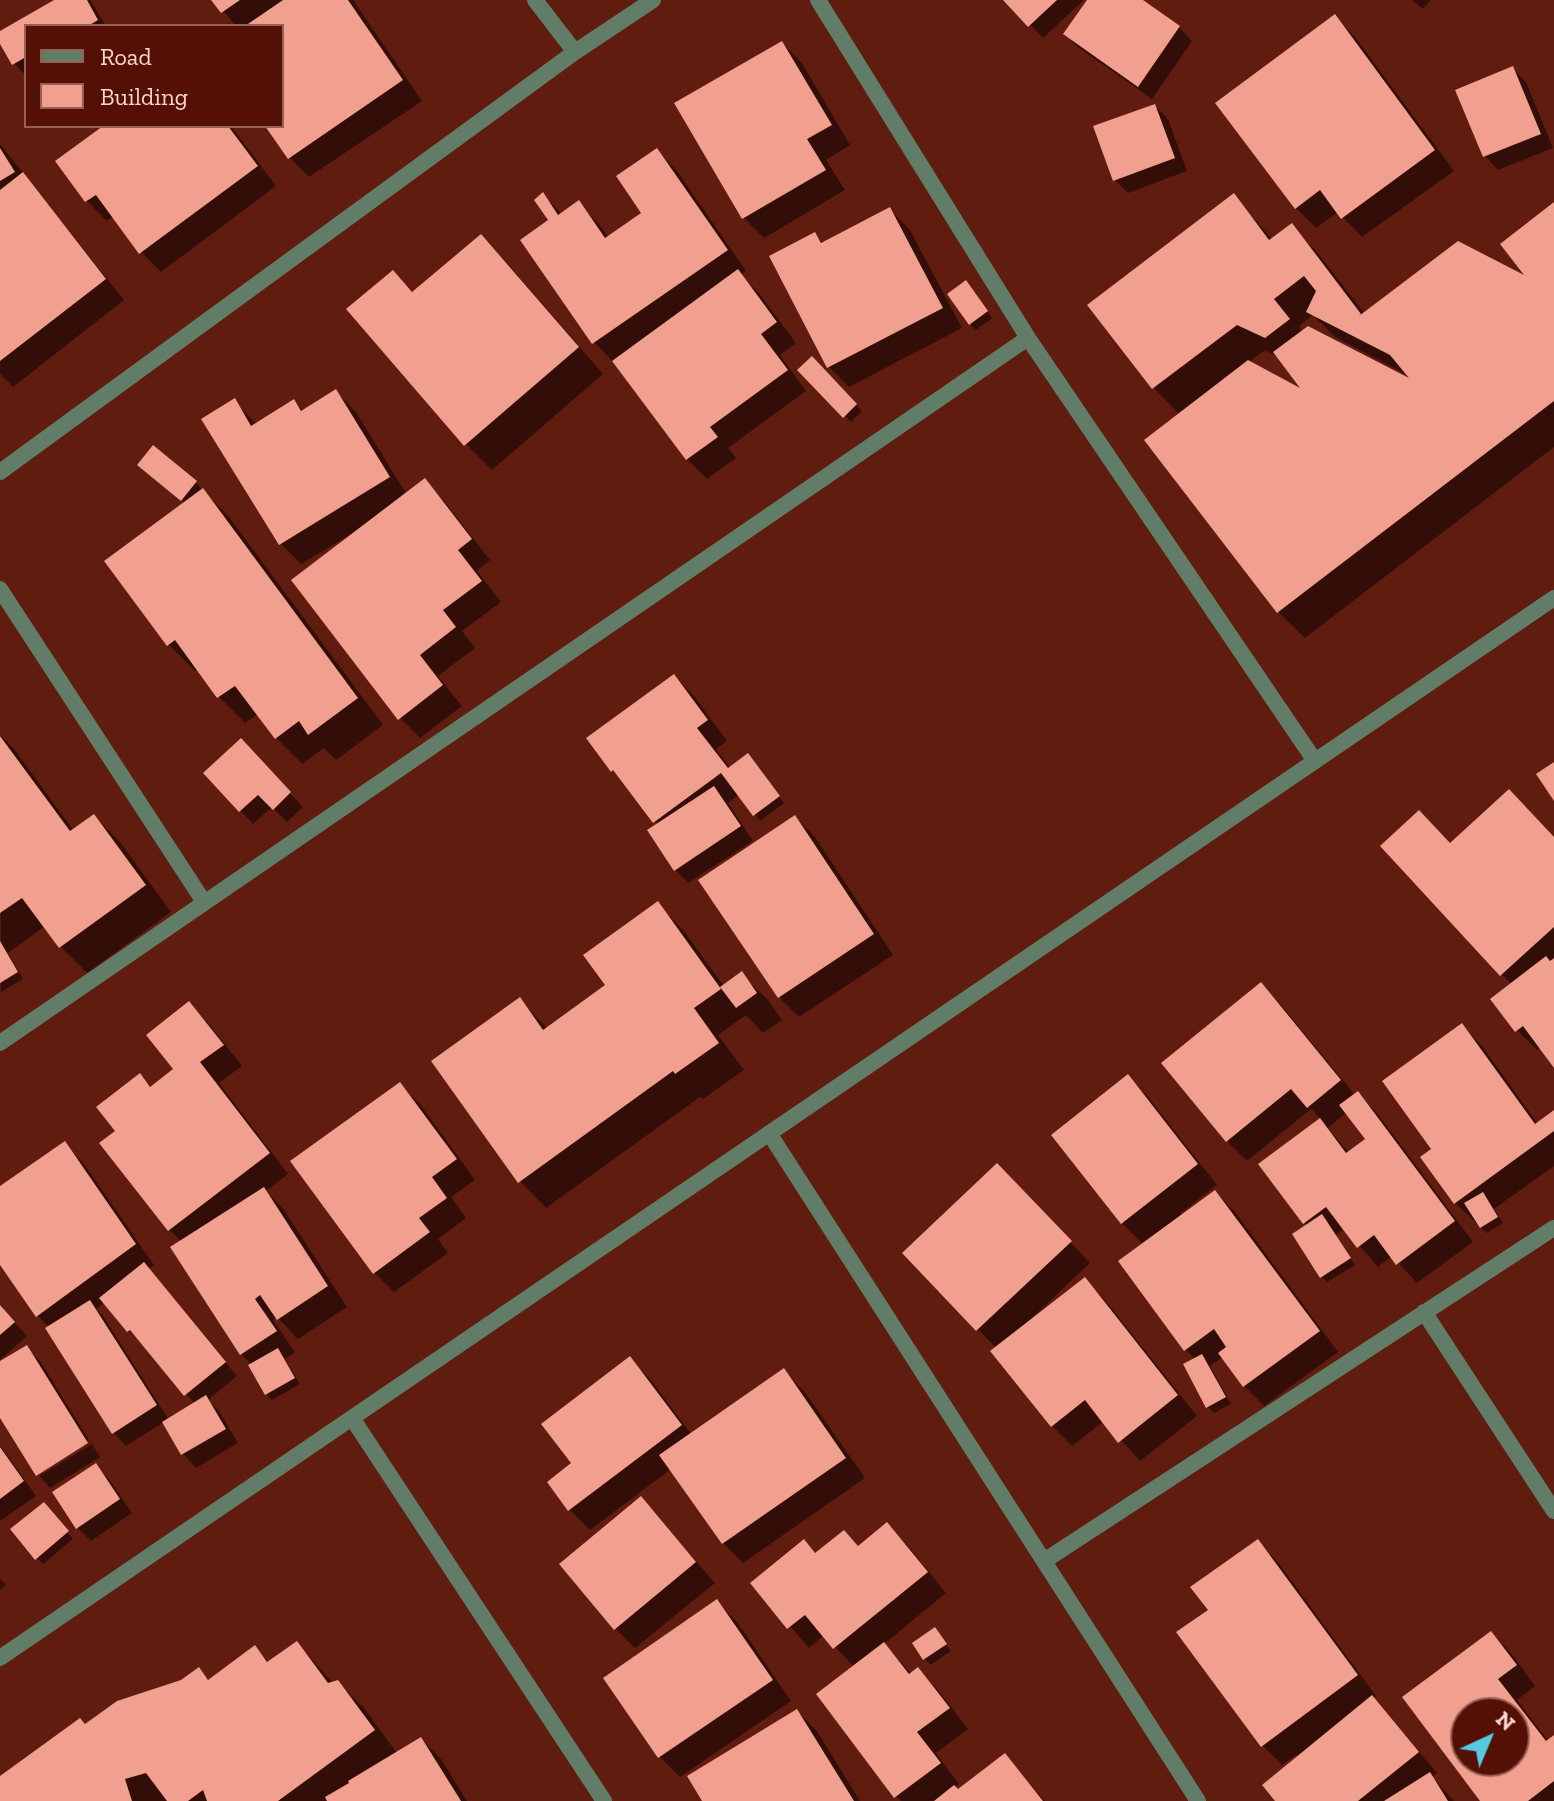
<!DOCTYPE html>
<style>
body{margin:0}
#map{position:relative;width:1554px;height:1801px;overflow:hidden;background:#611c10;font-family:"Zilla Slab",serif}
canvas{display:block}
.legend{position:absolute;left:24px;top:24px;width:260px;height:104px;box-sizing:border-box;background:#541005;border:2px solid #965f55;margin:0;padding:10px 14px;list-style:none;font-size:24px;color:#f9d6ce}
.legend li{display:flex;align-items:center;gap:16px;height:40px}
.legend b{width:40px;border:2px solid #965f55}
.north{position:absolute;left:1450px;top:1697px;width:80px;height:80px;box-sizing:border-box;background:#541005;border:2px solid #965f55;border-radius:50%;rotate:44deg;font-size:22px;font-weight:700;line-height:32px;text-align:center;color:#f9d6ce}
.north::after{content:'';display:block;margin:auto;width:28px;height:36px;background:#55cae0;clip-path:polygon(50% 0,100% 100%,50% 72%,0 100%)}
</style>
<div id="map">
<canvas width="1554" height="1801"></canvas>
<ul class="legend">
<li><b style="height:10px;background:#617d68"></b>Road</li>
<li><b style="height:22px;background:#f19f8e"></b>Building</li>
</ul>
<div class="north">N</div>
</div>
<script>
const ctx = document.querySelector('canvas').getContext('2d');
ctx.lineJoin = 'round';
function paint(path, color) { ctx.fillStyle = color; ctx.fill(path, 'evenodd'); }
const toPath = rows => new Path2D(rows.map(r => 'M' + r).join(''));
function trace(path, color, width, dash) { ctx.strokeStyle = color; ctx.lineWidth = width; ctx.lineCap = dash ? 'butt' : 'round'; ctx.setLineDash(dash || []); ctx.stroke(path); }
paint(toPath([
 [58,0,90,0,106,26,26,26,26,76,14,63,0,40,0,33],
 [214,0,353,0,422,101,309,177,289,157,268,126,282,126,282,26,236,26],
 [1006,0,1084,0,1043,38],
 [1089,0,1140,0,1179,27,1192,41,1152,99,1079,48,1065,34],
 [1412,0,1431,0,1423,9],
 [1335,17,1355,37,1454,171,1362,237,1338,212,1316,228,1296,208],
 [782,43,802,63,850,145,826,160,845,190,764,238,744,218],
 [1513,69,1526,82,1553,148,1498,170,1485,156,1458,91],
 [1155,106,1168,119,1187,171,1128,193,1115,180],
 [106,126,231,126,276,186,161,272,141,252,114,216,107,221,87,201,58,162],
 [0,144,124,300,13,387,0,374],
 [657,151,677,171,746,271,740,275,758,292,796,343,780,355,806,391,728,448,736,458,707,479,687,459,614,363,594,342,543,195,562,214,578,203,598,223,609,238,644,214],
 [1233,195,1273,240,1291,226,1317,252,1365,314,1531,281,1554,205,1554,447,1305,638,1278,612,1180,415,1154,388,1090,305],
 [1313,315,1335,337,1409,376,1416,385,1303,332,1299,326],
 [1265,350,1279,357,1307,394,1248,363],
 [890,210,910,230,962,328,849,387,829,367,815,234,824,244],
 [481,237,507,263,603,374,492,470,466,444,393,273,414,293],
 [966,283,992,318,976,330,970,324],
 [812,359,862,411,851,422,800,370],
 [336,392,356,412,407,495,424,481,444,501,490,560,477,571,501,602,462,631,475,648,438,676,462,706,420,738,400,718,353,536,351,534,301,564,281,544,204,420,234,401,257,425,294,402,304,411],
 [153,448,196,483,229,517,383,725,336,760,324,748,302,764,276,738,258,714,245,723,219,697,198,669,195,671,169,645,107,561,185,503,145,471],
 [674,676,694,696,727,741,716,749,731,769,754,762,784,803,760,821,740,794,728,803,753,841,688,883,675,869,658,825,629,787,612,770],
 [0,735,14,749,74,831,94,816,120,842,171,912,87,973,61,947,45,926,8,953,23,979,1,992],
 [254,754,303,807,287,822,272,807,253,824,206,773],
 [795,817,815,837,893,955,799,1017,779,997,701,880],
 [1554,838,1554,1064,1541,1047,1537,1050,1517,1030,1512,985,1383,847,1451,845],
 [657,903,683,930,724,986,741,974,768,1000,782,1020,763,1033,746,1015,718,1035,744,1070,703,1099,700,1097,546,1208,520,1181,520,1000,548,1029,608,986],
 [1261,985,1281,1005,1355,1095,1357,1093,1377,1113,1473,1242,1417,1283,1392,1256,1378,1267,1344,1228,1336,1235,1355,1265,1327,1282,1321,1276,1308,1226,1261,1164,1321,1119,1311,1109,1247,1161,1227,1141],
 [1347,1112,1368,1140,1349,1153,1328,1128],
 [189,1004,209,1024,242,1066,219,1083,288,1174,266,1191,284,1210,347,1307,298,1339,277,1317,273,1320,295,1352,285,1359,300,1384,272,1400,266,1394,252,1365,241,1354,182,1242,169,1230,118,1131,140,1076,152,1088,175,1070],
 [1462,1026,1482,1046,1538,1124,1554,1112,1554,1166,1494,1209,1503,1223,1487,1233,1455,1203,1434,1150],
 [1128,1077,1148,1097,1217,1185,1181,1213,1183,1216,1215,1192,1235,1212,1338,1352,1264,1406,1244,1386,1223,1357,1210,1366,1231,1404,1214,1413,1208,1407,1196,1360,1186,1350,1144,1245,1122,1223],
 [399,1084,420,1104,475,1180,451,1197,466,1218,438,1239,448,1253,394,1292,374,1272],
 [64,1144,84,1164,154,1265,148,1269,237,1376,208,1400,219,1411,238,1443,196,1468,183,1454,164,1422,126,1446,113,1432,50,1328,38,1316,0,1262,0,1189],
 [105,1302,129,1331,143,1343,195,1404,169,1420,103,1316,96,1309],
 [1017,1186,1090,1263,1033,1317,1035,1319,1085,1280,1105,1300,1197,1416,1140,1461,1104,1421,1072,1446,1052,1426,997,1349,905,1253],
 [0,1307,27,1336,0,1360],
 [26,1347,40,1361,89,1440,38,1472,38,1475,0,1415,0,1364],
 [630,1359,650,1379,692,1435,784,1371,804,1391,865,1478,743,1563,723,1543,671,1469,590,1530,570,1510,574,1464],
 [92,1444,100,1457,50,1488,39,1476],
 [0,1445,36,1496,0,1521],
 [96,1466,109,1479,132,1513,91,1541,77,1527],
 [641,1499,715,1583,635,1648,615,1628],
 [50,1511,73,1539,43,1564,37,1558],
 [887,1525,907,1545,946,1593,884,1644,912,1674,918,1670,938,1690,968,1729,936,1753,959,1784,954,1787,959,1792,1005,1756,1045,1801,901,1801,896,1796,854,1667,824,1635,809,1648,753,1583,817,1555,859,1548],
 [1257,1541,1277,1561,1376,1696,1373,1698,1437,1773,1432,1777,1454,1801,1278,1801,1299,1758,1296,1755,1282,1765,1262,1745,1211,1610],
 [0,1578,6,1585,0,1590],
 [717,1602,737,1622,791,1701,680,1777,660,1757,606,1678],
 [1491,1633,1511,1653,1535,1686,1517,1700,1549,1742,1554,1738,1554,1801,1483,1801,1405,1698],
 [1466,1713,1514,1713,1514,1761,1466,1761],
 [940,1636,951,1651,931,1665,925,1659],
 [297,1643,333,1683,337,1682,364,1708,397,1753,421,1739,441,1759,467,1801,0,1801,0,1779,86,1726,182,1682,199,1669,210,1681,255,1648,270,1663],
 [797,1711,817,1731,860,1801,704,1801]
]), '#0007');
paint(toPath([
 [54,0,87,0,98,20,88,26,26,26,26,57,12,65,0,44,0,31],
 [211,0,240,0,221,13],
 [283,0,348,0,403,80,288,159,265,126,282,126,282,26,245,26],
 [1003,0,1057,0,1028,27],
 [1087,0,1143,0,1180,26,1138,87,1063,34],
 [1335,14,1435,150,1341,219,1320,190,1295,209,1215,103],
 [782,41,832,125,807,139,826,170,742,219,674,103],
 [1513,66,1541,134,1483,157,1455,90],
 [1155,104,1175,158,1113,181,1093,126],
 [103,126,228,126,258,166,139,254,96,195,85,202,55,161],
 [0,148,15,172,0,181],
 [657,148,728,250,592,344,520,240,548,220,534,200,543,192,558,215,579,200,605,238,641,213,616,176],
 [23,172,106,279,0,361,0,190],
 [1234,193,1269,240,1292,223,1361,314,1359,316,1458,241,1524,275,1500,244,1554,202,1554,401,1277,613,1144,440,1248,360,1300,388,1273,352,1308,326,1409,378,1390,355,1306,312,1316,291,1304,276,1274,299,1290,319,1265,338,1237,325,1152,389,1087,305],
 [890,207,943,308,827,368,769,256,815,232,821,243],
 [481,234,579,347,464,446,346,309,393,270,412,292],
 [738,269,777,322,761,334,788,370,710,427,718,437,686,460,612,361],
 [966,280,988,311,969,325,947,294],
 [812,356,857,404,843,418,797,370],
 [336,389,390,477,279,545,201,419,235,398,251,426,294,399,301,411],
 [153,445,197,481,181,501,137,465],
 [425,478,472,539,458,550,482,581,443,610,456,627,420,655,443,685,398,720,291,580],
 [203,488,358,698,308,735,299,721,275,739,235,686,217,698,175,640,167,646,104,561],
 [674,674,708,720,697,728,728,768,748,753,780,796,753,816,721,773,653,823,613,770,611,772,586,738],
 [0,736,70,831,94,814,146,885,59,948,22,898,0,913],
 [241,738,291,792,273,810,258,795,239,812,203,773],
 [1554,762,1554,801,1536,774],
 [714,786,741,826,674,871,647,830],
 [1509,789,1554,837,1554,927,1500,976,1380,846,1419,810,1450,843],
 [795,815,874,934,778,998,698,880],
 [658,901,721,989,694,1008,719,1043,675,1074,673,1071,518,1183,431,1061,520,997,543,1030,605,985,583,955],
 [0,941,18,972,0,983],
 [1546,956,1550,961,1554,958,1554,1068,1523,1026,1515,1032,1490,999],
 [742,971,757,993,736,1008,720,987],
 [1261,982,1341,1080,1307,1108,1291,1089,1226,1142,1161,1063],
 [189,1001,224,1045,200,1062,270,1153,168,1231,99,1143,115,1131,96,1107,140,1073,150,1087,173,1069,146,1035],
 [1462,1023,1535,1124,1554,1110,1554,1131,1454,1204,1420,1157,1431,1149,1382,1081],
 [1128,1074,1198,1164,1121,1224,1051,1135],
 [400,1082,457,1159,432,1177,447,1198,419,1218,430,1232,373,1274,290,1161],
 [1358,1091,1455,1221,1396,1265,1374,1235,1357,1248,1326,1207,1303,1224,1258,1164,1320,1118,1346,1153,1365,1139,1339,1105],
 [65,1141,136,1244,36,1317,0,1265,0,1186],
 [997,1163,1072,1241,976,1331,902,1253],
 [264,1187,328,1286,277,1320,260,1295,255,1299,277,1331,240,1355,170,1247],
 [1215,1190,1320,1331,1243,1387,1218,1353,1226,1347,1214,1329,1184,1351,1118,1261],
 [1483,1192,1498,1217,1480,1228,1464,1203],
 [1322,1214,1351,1258,1320,1278,1292,1234],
 [144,1262,226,1362,184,1396,130,1330,127,1332,99,1298],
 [1085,1277,1178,1395,1118,1443,1085,1400,1051,1427,990,1351],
 [90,1300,157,1405,112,1434,45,1328],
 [0,1305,15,1322,0,1335],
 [27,1345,88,1443,36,1476,0,1418,0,1361],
 [278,1348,295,1378,265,1395,248,1365],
 [1202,1354,1226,1397,1206,1408,1183,1364],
 [630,1356,682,1425,568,1511,547,1482,571,1463,541,1424],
 [784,1368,846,1458,722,1544,659,1455],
 [206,1395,226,1429,181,1455,162,1422],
 [0,1447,24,1481,0,1499],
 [96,1463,120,1499,76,1529,52,1492],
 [641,1496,696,1562,614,1630,559,1564],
 [44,1502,69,1531,35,1560,10,1529],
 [887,1522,928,1572,833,1649,805,1615,787,1629,750,1583,804,1539,815,1553,844,1530,858,1546],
 [1258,1539,1358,1675,1261,1747,1176,1632,1208,1610,1190,1587],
 [717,1599,773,1680,658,1758,603,1678],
 [935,1627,947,1644,923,1660,912,1643],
 [1491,1631,1517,1665,1498,1679,1546,1741,1554,1735,1554,1781,1528,1801,1480,1801,1402,1697],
 [1466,1713,1514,1713,1514,1761,1466,1761],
 [297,1641,328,1683,338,1680,375,1730,278,1801,207,1801,203,1790,188,1801,167,1801,146,1773,125,1779,132,1801,0,1801,0,1776,80,1718,85,1724,117,1701,181,1680,199,1667,208,1680,255,1645,267,1662],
 [884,1642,909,1674,918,1667,950,1708,917,1732,941,1763,894,1798,816,1694],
 [1372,1695,1419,1752,1358,1801,1275,1801,1262,1785],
 [797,1709,854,1801,702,1801,687,1776],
 [421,1737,461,1801,327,1801,325,1797,349,1783,348,1781],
 [1005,1753,1043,1801,934,1801,954,1785,958,1789],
 [1430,1772,1448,1801,1384,1801]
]), '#f19f8e');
trace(toPath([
 [535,0,575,52],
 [818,0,1028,338],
 [0,472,575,52,653,0],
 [0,589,204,902],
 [0,1043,1028,338,1315,761],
 [769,1133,1198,1801],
 [1424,1312,1554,1511],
 [352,1418,604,1801],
 [1044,1561,1554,1228],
 [0,1658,1554,598]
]), '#617d68', 16);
</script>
